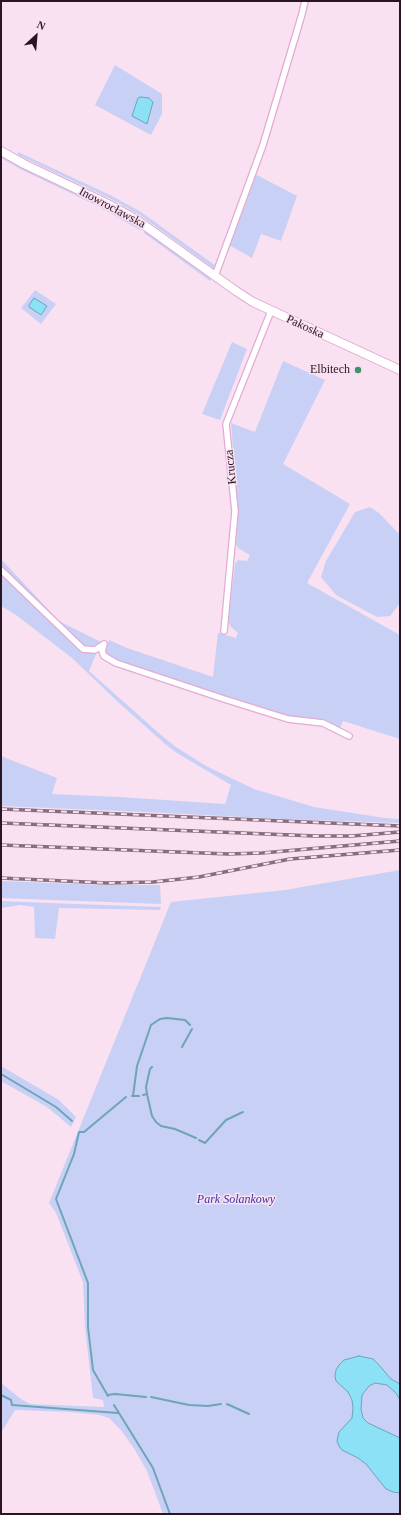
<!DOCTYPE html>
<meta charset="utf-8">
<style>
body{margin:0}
#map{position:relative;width:401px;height:1515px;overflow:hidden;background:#f9e1f1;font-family:Georgia,serif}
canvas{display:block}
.frame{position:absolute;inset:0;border:2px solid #291524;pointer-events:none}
.north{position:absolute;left:16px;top:16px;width:40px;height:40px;-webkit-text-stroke:3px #f9e1f1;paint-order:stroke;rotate:26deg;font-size:11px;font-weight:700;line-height:16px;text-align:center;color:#291524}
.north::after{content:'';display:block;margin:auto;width:14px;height:18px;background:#291524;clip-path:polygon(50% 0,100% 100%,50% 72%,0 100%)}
</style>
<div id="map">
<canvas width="401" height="1515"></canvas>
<div class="frame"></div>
<div class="north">N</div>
</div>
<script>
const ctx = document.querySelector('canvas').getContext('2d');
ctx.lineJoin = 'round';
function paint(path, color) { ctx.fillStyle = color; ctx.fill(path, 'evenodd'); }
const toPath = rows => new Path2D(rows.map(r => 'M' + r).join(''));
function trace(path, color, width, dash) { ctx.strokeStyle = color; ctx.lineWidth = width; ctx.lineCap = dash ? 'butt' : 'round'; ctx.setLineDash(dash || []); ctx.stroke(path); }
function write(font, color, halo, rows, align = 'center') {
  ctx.font = font + ' Georgia,serif'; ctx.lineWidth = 3; ctx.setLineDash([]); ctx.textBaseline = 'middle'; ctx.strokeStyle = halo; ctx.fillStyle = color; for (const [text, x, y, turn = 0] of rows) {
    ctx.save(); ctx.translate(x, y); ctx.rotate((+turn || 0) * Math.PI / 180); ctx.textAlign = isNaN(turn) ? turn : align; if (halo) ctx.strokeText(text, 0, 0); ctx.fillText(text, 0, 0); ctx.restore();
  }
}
paint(toPath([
 [115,65,162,94,162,114,151,135,95,105],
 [18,152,112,196,141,212,216,266,214,269,140,215,111,199,18,155],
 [4,156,98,203,141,226,140,230,98,206,20,169,1,158],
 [255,174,297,196,281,241,261,234,252,258,229,245],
 [146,230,211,278,210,281,144,233],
 [35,290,56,304,41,324,21,308],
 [232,342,247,349,220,420,202,414],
 [283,361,325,380,283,464,350,504,307,583,400,635,400,739,343,721,340,728,324,721,293,717,219,695,116,661,110,657,105,651,109,640,127,648,213,677,218,633,236,638,238,633,231,627,228,621,235,564,238,560,247,561,250,555,238,548,236,544,238,511,231,423,255,432],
 [370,507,379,513,400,535,400,603,390,616,377,617,336,595,321,577,326,561,355,512],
 [1,559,59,621,101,642,89,671,161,735,176,747,206,766,254,789,314,807,385,818,400,819,400,823,282,819,146,812,1,806,1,756,57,778,52,794,120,797,225,804,231,785,177,753,164,743,119,703,72,658,16,615,1,606],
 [400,870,400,1514,163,1514,147,1471,135,1450,121,1430,109,1418,100,1415,70,1412,15,1410,1,1433,1,1383,21,1399,30,1404,104,1407,103,1400,93,1398,85,1327,83,1282,56,1213,49,1203,171,902,285,890],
 [1,881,102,885,160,885,161,904,1,898],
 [1,901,47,903,161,907,160,910,59,908,55,939,35,938,34,907,20,905,1,908],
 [1,1066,59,1100,76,1117,71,1127,47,1107,1,1081]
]), '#c9d0f6');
const water = toPath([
 [141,97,149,98,153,102,147,124,132,116,138,98,141,97],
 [34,298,47,306,41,315,29,307,29,305,34,298],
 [359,1356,373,1359,378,1364,391,1379,400,1384,400,1400,396,1393,387,1385,375,1383,369,1386,362,1395,361,1409,363,1418,368,1423,400,1438,400,1493,393,1492,386,1489,366,1464,358,1458,342,1450,339,1446,337,1441,339,1432,352,1418,353,1408,352,1400,348,1392,336,1381,335,1376,336,1370,339,1365,344,1360,359,1356]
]);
paint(water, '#8ce1f7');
trace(water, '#6ea4b8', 1);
trace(toPath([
 [182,1047,192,1029],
 [1,1074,56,1107,72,1121],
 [147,1094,146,1087,150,1069,152,1067],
 [143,1095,147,1094,152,1116,156,1122,161,1126,175,1129,196,1138],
 [132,1096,139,1096],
 [133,1096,137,1066,151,1025,160,1019,167,1018,185,1020,190,1025],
 [199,1140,205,1143,226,1120,243,1112],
 [1,1395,11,1400,12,1405,118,1413],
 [107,1395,115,1394,146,1397],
 [108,1396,93,1370,88,1327,88,1283,56,1199,74,1154,79,1132,84,1132,126,1097],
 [151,1397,189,1405,208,1406,221,1404],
 [227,1404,249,1414],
 [114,1405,153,1468,164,1498,170,1514]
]), '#6ea4b8', 2);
const street = toPath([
 [215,276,263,145,302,14,305,1],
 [1,570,83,649,95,650,104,644,102,651,104,656,116,663,224,699,288,719,323,723,349,736],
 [224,631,235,511,226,424,271,311]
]);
const secondary = toPath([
 [1,151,24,164,108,204,137,220,236,291,253,302,400,370]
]);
trace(street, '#e3abd3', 8);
trace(secondary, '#e3abd3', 10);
trace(street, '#fff', 5.5);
trace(secondary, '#fff', 8);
const rail = toPath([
 [1,809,400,826],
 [1,823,315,836,352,836,400,832],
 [1,845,228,854,262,853,400,841],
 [1,878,107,883,153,882,199,877,290,859,400,850]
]);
trace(rail, '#856f7f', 3.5);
trace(rail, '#f9e1f1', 2, [6]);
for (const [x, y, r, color] of [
 [358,370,4,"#3f9365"]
]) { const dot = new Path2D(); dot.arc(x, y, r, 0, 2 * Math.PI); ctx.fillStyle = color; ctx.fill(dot); trace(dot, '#f9e1f1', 1.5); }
write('12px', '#291524', '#f9e1f1', [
 ["Inowrocławska",112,208,28],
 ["Pakoska",305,327,25],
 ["Krucza",231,467,-96]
]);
write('12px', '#291524', '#f9e1f1', [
 ["Elbitech",350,370]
], 'right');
write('italic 12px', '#3834a5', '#f9e1f1', [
 ["Park Solankowy",236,1200]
]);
</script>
